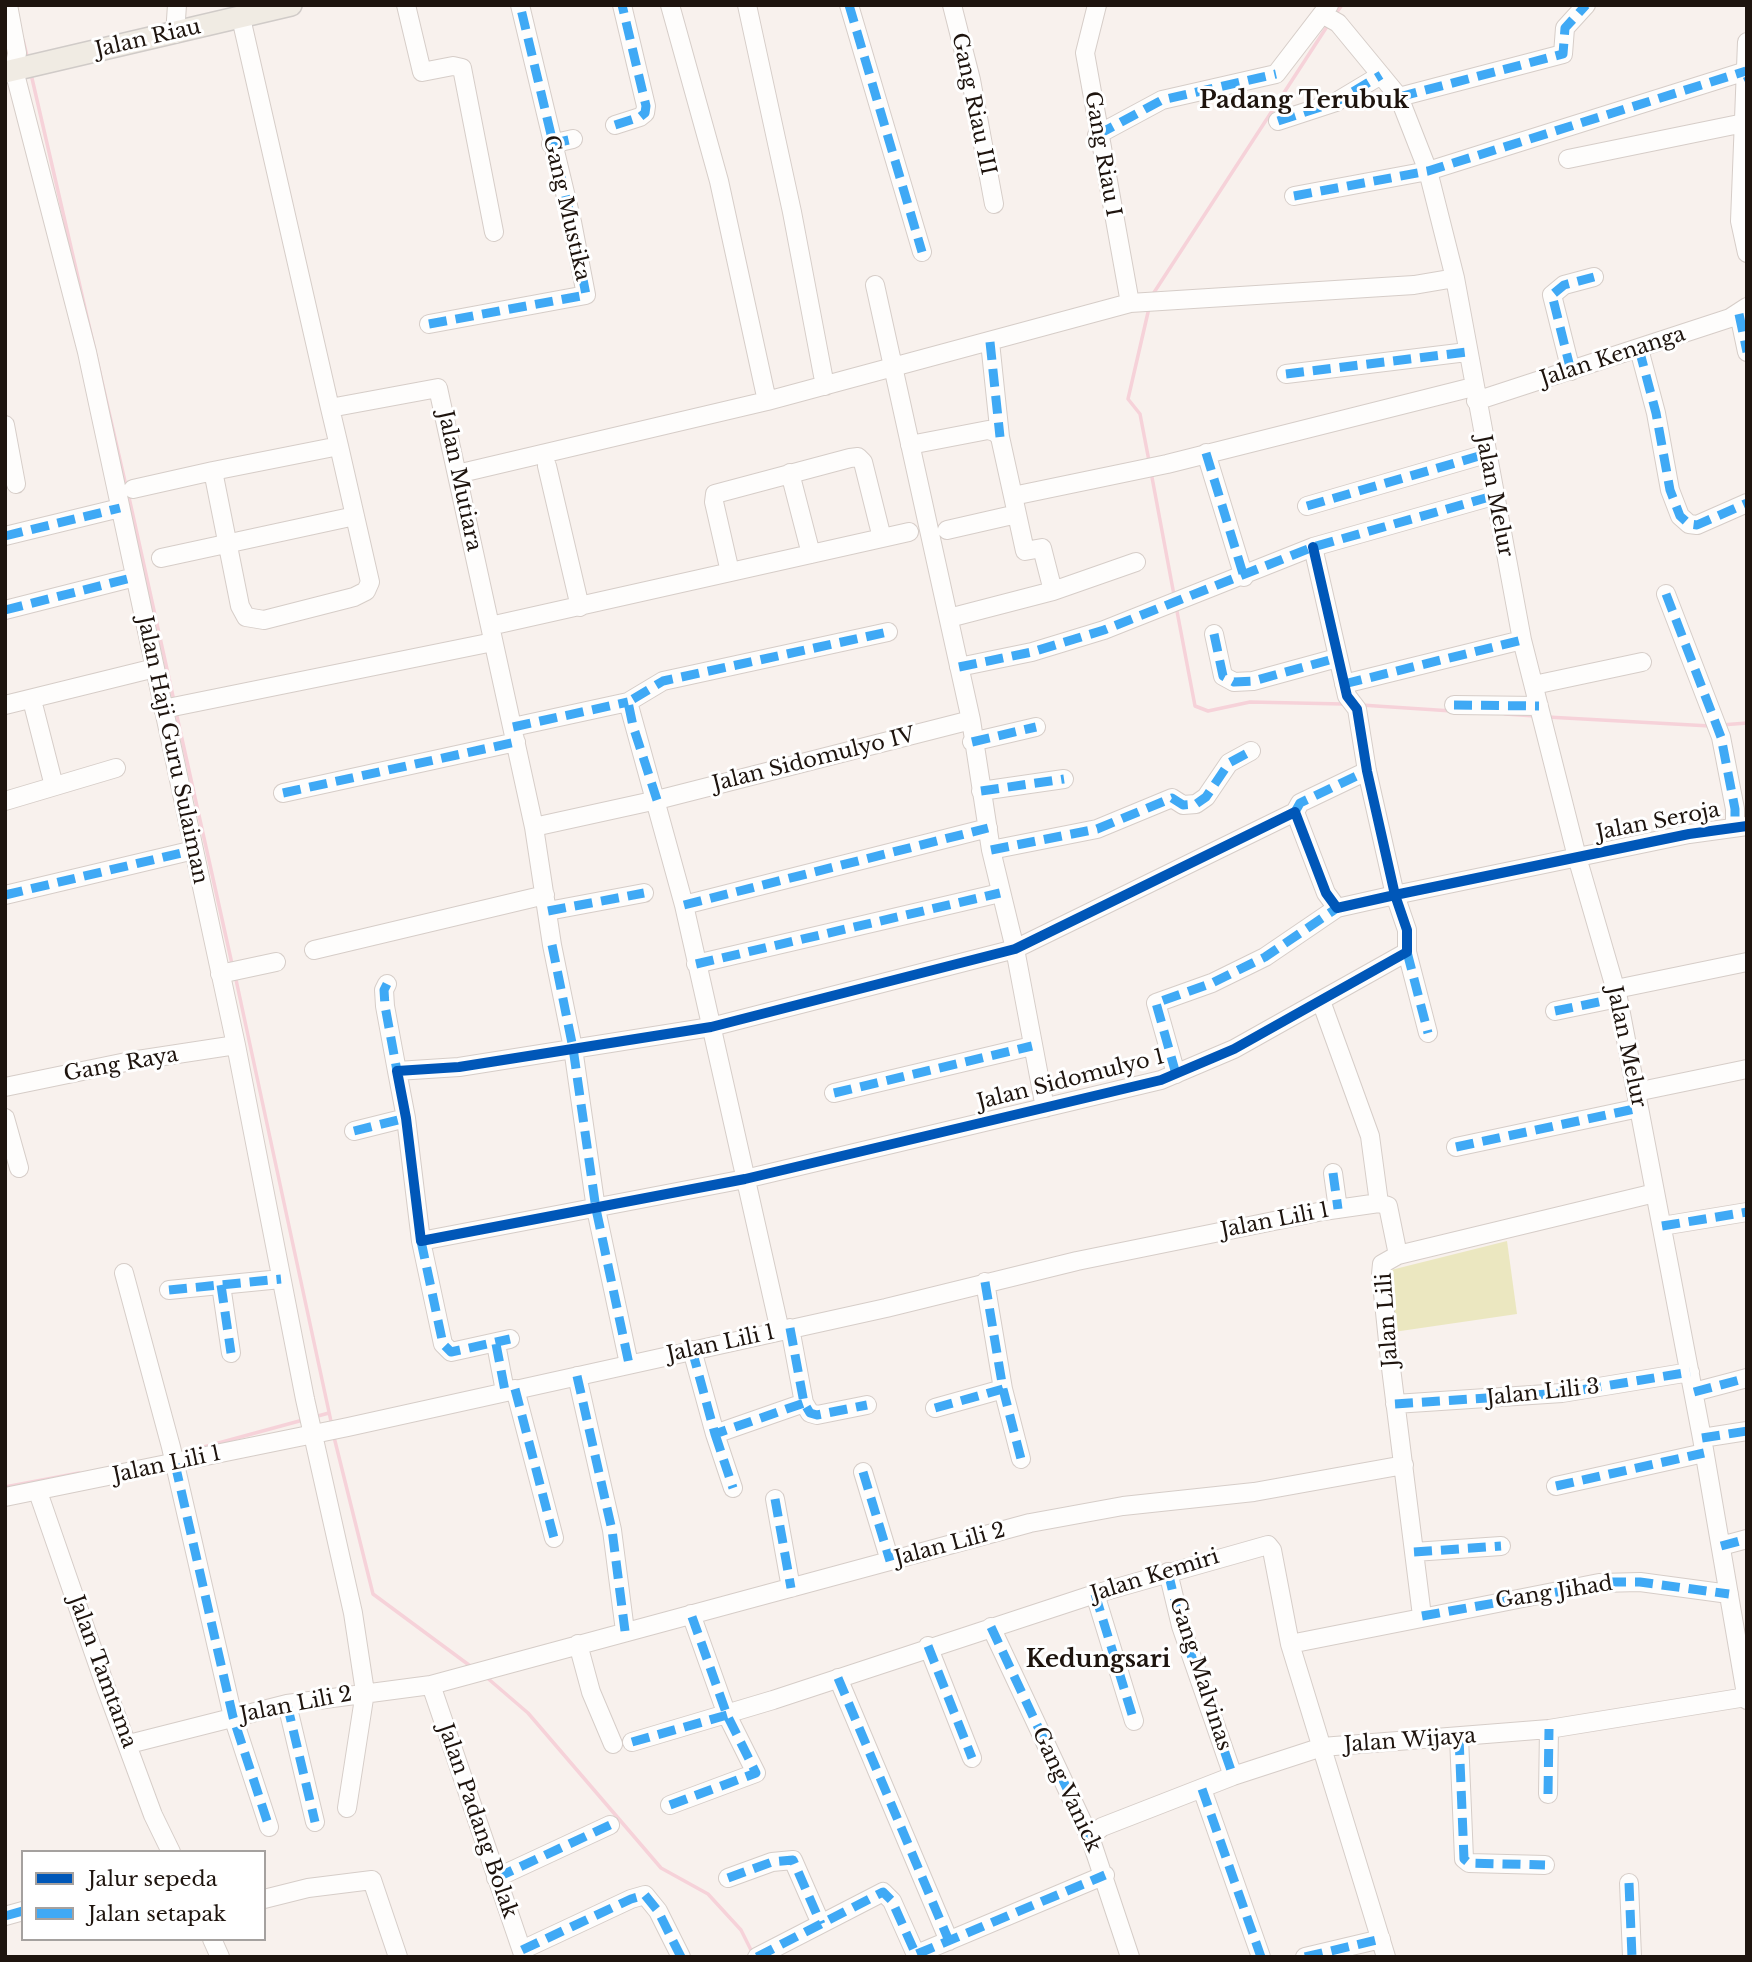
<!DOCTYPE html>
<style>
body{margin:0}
#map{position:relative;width:1752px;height:1962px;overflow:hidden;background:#f8f1ed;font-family:"Libre Baskerville",serif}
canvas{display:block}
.frame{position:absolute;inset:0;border:7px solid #1e140e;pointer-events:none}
.legend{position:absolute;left:21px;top:1850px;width:245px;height:91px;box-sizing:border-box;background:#fff;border:2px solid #a5a19f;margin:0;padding:9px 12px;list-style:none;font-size:21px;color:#1e140e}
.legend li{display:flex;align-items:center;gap:14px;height:35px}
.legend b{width:35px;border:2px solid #a5a19f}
</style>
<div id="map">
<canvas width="1752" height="1962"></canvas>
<div class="frame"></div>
<ul class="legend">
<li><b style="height:9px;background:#0057b8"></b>Jalur sepeda</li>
<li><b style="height:9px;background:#3fa9f5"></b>Jalan setapak</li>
</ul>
</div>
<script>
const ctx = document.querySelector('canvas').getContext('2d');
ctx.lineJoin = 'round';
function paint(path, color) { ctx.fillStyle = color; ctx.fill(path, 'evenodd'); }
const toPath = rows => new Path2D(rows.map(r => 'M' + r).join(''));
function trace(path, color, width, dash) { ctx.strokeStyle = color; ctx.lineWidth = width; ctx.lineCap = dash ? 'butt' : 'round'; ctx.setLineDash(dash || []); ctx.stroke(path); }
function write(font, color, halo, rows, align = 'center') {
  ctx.font = font + ' "Libre Baskerville",serif'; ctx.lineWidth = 6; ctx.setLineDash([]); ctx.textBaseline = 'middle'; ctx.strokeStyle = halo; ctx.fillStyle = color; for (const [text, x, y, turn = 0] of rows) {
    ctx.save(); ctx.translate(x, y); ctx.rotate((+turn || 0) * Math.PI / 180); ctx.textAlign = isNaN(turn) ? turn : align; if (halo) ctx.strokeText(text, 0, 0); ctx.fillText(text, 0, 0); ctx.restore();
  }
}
paint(toPath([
 [1507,1241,1517,1314,1380,1334,1371,1275]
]), '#ebe7c0');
trace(toPath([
 [1334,16,1342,5],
 [23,40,28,60],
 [31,74,126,486],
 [1153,294,1328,25],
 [1149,461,1140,414,1128,399,1149,308],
 [1151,472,1174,595],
 [128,493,174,701],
 [1176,606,1195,706,1208,711,1250,702,1343,704],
 [1361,705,1452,711],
 [176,712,232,964],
 [1505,714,1535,716],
 [1547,717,1710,726],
 [1721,725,1747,723],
 [235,975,332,1426],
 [314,1417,329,1413],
 [334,1437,373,1594,473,1668],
 [189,1451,303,1420],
 [5,1487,79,1473],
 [485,1676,528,1713,661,1868,708,1894,741,1930,752,1952]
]), '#f6d2d9', 3.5);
const minor = toPath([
 [8,5,17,53,14,70,87,352,236,1045,305,1399,353,1613,365,1692,347,1808],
 [406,5,422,72,453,66,462,68,494,232],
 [670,5,719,181,767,401],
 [747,5,792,212,825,386],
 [849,5,922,252],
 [952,5,971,80,994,204],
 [1097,5,1085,53,1130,303],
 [1322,14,1338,23,1399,97,1428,171,1455,278,1522,640,1577,857,1618,998,1702,1438,1747,1700],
 [241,18,330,408,339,446,370,582,366,591,354,597,264,620,246,617,240,606,213,471,339,446],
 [175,34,177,5],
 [1747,42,1740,221,1747,253],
 [1399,97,1563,54,1565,28,1586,5],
 [1278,121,1336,102,1381,75],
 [615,125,640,117,645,113,646,106,622,5],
 [1097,135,1162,100,1276,74,1329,5],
 [551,144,573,139],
 [1568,159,1744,123],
 [1294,196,1428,171,1746,71],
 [875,285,971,720,991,850,1015,949,1045,1108],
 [1739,314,1747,352],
 [429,324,586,295,572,222,520,5],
 [990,342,1000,437],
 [1639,349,1656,413,1670,490,1680,516,1689,524,1697,525,1747,503],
 [1571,371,1552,295,1564,285,1594,277],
 [1286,374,1467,352],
 [1476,401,1730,318,1747,307],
 [330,408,438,388,534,827,657,800,971,720],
 [5,425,16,484],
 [910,445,988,430,995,432,1000,437,1013,496,1167,464,1473,387],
 [1206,453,1244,577],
 [547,466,580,607],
 [790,473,811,554],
 [457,474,767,401,1130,303,1414,285,1455,278],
 [133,489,213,471],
 [1013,496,1025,551,1042,548,1053,591,1136,562],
 [1307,506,1486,454],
 [947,530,1017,514],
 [5,536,120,508],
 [1313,547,1347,696,1357,709,1367,771,1395,895,1407,930,1407,952,1234,1049,1161,1080,745,1179,421,1241,406,1118,397,1071,459,1067,711,1027,1015,949,1295,812,1326,893,1337,908,1395,895,1689,834,1747,826],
 [161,558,355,516],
 [730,572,714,502,715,494,850,458,858,457,863,462,882,538],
 [1666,594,1721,737,1735,809,1735,826],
 [5,610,135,577],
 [949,618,1053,591],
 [490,626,909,532],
 [1214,634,1223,676,1234,682,1253,681,1337,658],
 [959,667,1032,652,1104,630,1313,547,1493,496],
 [1344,684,1522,640],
 [1534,685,1642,662],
 [32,700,54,786],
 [5,705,155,668],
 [1454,705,1539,706],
 [163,709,493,642],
 [513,727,628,702],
 [972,742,1036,727],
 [981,791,1064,779],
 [283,793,516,742],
 [5,801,116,768],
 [1295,812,1300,803,1367,771],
 [534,827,552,945,573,1048,596,1209,629,1364],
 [991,850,1097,829,1172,798,1183,805,1196,804,1206,797,1229,763,1251,751],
 [5,895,194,850],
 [684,905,988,828],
 [548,911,644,893],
 [314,950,545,895],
 [1407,952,1428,1033],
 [696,964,1000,893],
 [220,974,276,962],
 [387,984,384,990,385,1006,397,1071],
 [1616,989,1747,962],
 [1321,1001,1370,1136,1379,1203],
 [1555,1011,1618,998],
 [1176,1074,1156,1003,1212,983,1265,957,1337,908],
 [5,1087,131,1061,236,1045],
 [1636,1092,1747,1069],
 [834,1093,1032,1046],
 [5,1118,19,1168],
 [354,1131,406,1118],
 [1456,1147,1639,1108],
 [1333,1173,1338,1209],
 [1662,1226,1747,1212],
 [421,1241,443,1344,451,1352,510,1339],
 [124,1273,171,1447,233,1717,269,1827],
 [985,1282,1003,1389,1021,1459],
 [221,1285,231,1353],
 [169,1290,281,1279],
 [790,1328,804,1403,810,1413,817,1415,867,1405],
 [780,1331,684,905,628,702,663,681,888,632],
 [496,1344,505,1391],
 [692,1350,715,1434,804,1403],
 [577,1376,612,1530,625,1631],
 [515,1389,554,1538],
 [1694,1392,1747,1378],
 [1395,1404,1562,1393,1690,1372],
 [935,1408,1003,1389],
 [715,1434,733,1488],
 [1702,1438,1747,1431],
 [863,1472,890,1561],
 [1556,1486,1704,1453],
 [38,1492,106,1688,153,1815,171,1852],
 [5,1497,348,1427,886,1308,1077,1261,1323,1211,1379,1203,1388,1206,1398,1255],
 [775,1499,791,1588],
 [1721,1546,1747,1539],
 [1414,1552,1501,1546],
 [1168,1572,1181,1626,1233,1776],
 [1095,1594,1134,1721],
 [1422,1616,1390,1360,1381,1274,1382,1264,1398,1255,1655,1193],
 [991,1627,1091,1840,1130,1957],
 [578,1644,591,1692,613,1744],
 [1290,1644,1599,1583,1640,1582,1729,1594],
 [928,1646,972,1758],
 [838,1678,949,1941],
 [431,1685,524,1957],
 [287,1704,315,1822],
 [1459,1737,1464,1859,1469,1863,1545,1865],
 [632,1742,773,1700,1095,1594,1268,1545,1272,1550,1290,1644,1386,1957],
 [129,1744,287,1704,431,1685,1030,1523,1123,1506,1254,1492,1404,1465],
 [1202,1789,1261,1957],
 [1548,1794,1549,1729],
 [670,1805,756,1773,727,1715,691,1614],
 [1091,1840,1095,1833,1102,1827,1233,1776,1322,1747,1549,1729,1746,1697],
 [496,1878,610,1825],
 [728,1878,772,1862,793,1860,821,1924],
 [1629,1883,1632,1957],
 [264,1899,308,1888,372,1880,398,1957],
 [5,1916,23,1911],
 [212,1939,220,1957],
 [522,1950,631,1899,645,1895,658,1911,681,1957],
 [917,1954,1105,1875],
 [757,1957,883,1892,892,1901,917,1957],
 [1305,1957,1381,1939]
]);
const major = toPath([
 [5,72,291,5]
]);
trace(minor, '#d6cdc8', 20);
trace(major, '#d0cbc8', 24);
trace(minor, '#fefdfc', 18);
trace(major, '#f0ebe3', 21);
trace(toPath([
 [849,5,922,252],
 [1745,82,1747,81],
 [1399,97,1563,54,1565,28,1586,5],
 [1278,121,1336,102,1381,75],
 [615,125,640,117,645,113,646,106,622,5],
 [1097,135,1162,100,1276,74],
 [551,144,573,139],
 [1294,196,1428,171,1746,71],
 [1739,314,1747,352],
 [429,324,586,295,572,222,520,5],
 [990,342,1000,437],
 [1639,349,1656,413,1670,490,1680,516,1689,524,1697,525,1747,503],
 [1571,371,1552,295,1564,285,1594,277],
 [1286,374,1467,352],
 [1206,453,1244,577],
 [1307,506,1486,454],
 [5,536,120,508],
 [1666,594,1721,737,1735,809,1735,826],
 [5,610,135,577],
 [1214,634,1223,676,1234,682,1253,681,1337,658],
 [959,667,1032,652,1104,630,1313,547,1493,496],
 [1344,684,1522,640],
 [1454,705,1539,706],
 [513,727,628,702],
 [972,742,1036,727],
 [981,791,1064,779],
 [283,793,516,742],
 [657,800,633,726,628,702,663,681,888,632],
 [1295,812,1300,803,1367,771],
 [991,850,1097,829,1172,798,1183,805,1196,804,1206,797,1229,763,1251,751],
 [5,895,194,850],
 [684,905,988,828],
 [548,911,644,893],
 [552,945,573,1048,596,1209,629,1364],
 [1407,952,1428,1033],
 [696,964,1000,893],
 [387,984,384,990,385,1006,397,1071],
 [1555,1011,1618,998],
 [1176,1074,1156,1003,1212,983,1265,957,1337,908],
 [834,1093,1032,1046],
 [354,1131,406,1118],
 [1456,1147,1639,1108],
 [1333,1173,1338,1209],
 [1662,1226,1747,1212],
 [421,1241,443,1344,451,1352,510,1339],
 [985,1282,1003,1389,1021,1459],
 [221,1285,231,1353],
 [169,1290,281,1279],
 [790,1328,804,1403,810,1413,817,1415,867,1405],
 [496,1344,505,1391],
 [692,1350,715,1434,804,1403],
 [577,1376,612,1530,625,1631],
 [515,1389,554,1538],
 [1694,1392,1747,1378],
 [1395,1404,1562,1393,1690,1372],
 [935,1408,1003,1389],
 [715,1434,733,1488],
 [1702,1438,1747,1431],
 [175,1464,233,1717,269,1827],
 [863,1472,890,1561],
 [1556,1486,1704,1453],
 [775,1499,791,1588],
 [1721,1546,1747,1539],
 [1414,1552,1501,1546],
 [1168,1572,1181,1626,1233,1776],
 [1095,1594,1134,1721],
 [1422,1616,1613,1582,1640,1582,1729,1594],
 [991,1627,1091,1840],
 [928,1646,972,1758],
 [838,1678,949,1941],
 [287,1704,315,1822],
 [1459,1737,1464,1859,1469,1863,1545,1865],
 [632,1742,727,1715],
 [1202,1789,1261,1957],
 [1548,1794,1549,1729],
 [670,1805,756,1773,727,1715,691,1614],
 [496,1878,610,1825],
 [728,1878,772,1862,793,1860,821,1924],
 [1629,1883,1632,1957],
 [5,1916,23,1911],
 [522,1950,631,1899,645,1895,658,1911,681,1957],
 [917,1954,1105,1875],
 [757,1957,883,1892,892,1901,917,1957],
 [1305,1957,1381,1939]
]), '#3fa9f5', 9, [18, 9]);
trace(toPath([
 [1313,547,1347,696,1357,709,1367,771,1395,895,1407,930,1407,952,1234,1049,1161,1080,745,1179,421,1241,406,1118,397,1071,459,1067,711,1027,1015,949,1295,812,1326,893,1337,908,1395,895,1689,834,1747,826]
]), '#0057b8', 10);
write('21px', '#1e140e', '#fff', [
 ["Jalan Riau",148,39,-13],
 ["Gang Riau III",973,104,78],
 ["Gang Riau I",1102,154,80],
 ["Gang Mustika",566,208,77],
 ["Jalan Kenanga",1613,357,-18],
 ["Jalan Mutiara",459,481,78],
 ["Jalan Melur",1494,496,79],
 ["Jalan Haji Guru Sulaiman",172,750,78],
 ["Jalan Sidomulyo IV",814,760,-14],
 ["Jalan Seroja",1658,822,-11],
 ["Jalan Melur",1626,1047,78],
 ["Gang Raya",121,1065,-10],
 ["Jalan Sidomulyo 1",1071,1080,-14],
 ["Jalan Lili 1",1275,1221,-11],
 ["Jalan Lili",1388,1320,-94],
 ["Jalan Lili 1",721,1344,-12],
 ["Jalan Lili 3",1543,1393,-6],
 ["Jalan Lili 1",167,1465,-12],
 ["Jalan Lili 2",950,1545,-15],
 ["Jalan Kemiri",1155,1576,-17],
 ["Gang Jihad",1554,1593,-9],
 ["Jalan Tamtama",102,1672,70],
 ["Gang Malvinas",1200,1674,72],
 ["Jalan Lili 2",296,1705,-11],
 ["Jalan Wijaya",1410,1741,-4],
 ["Gang Vanick",1066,1790,65],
 ["Jalan Padang Bolak",477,1821,71]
]);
write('bold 24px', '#1e140e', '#fff', [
 ["Padang Terubuk",1304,101],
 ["Kedungsari",1098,1660]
]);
</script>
